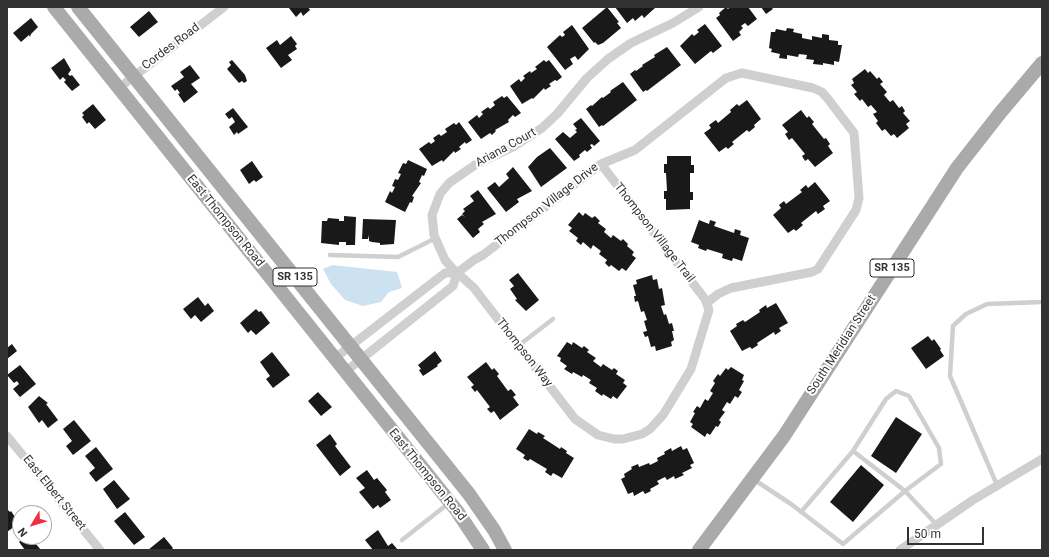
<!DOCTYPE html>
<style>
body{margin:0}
#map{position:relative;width:1049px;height:557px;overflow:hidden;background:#fff;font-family:Roboto,sans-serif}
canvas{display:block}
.frame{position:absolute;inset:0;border:8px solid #323232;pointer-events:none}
.north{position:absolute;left:12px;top:505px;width:40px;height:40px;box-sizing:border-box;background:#fff;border:1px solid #adadad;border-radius:50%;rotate:232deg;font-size:11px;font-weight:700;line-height:16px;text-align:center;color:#323232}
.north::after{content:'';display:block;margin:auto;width:14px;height:18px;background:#f12c3f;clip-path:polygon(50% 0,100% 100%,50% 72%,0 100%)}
.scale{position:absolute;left:907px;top:527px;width:77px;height:18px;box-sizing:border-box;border:2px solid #323232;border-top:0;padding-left:5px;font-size:12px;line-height:14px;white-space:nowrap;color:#323232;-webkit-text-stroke:3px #fff;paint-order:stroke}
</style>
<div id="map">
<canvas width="1049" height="557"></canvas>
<div class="frame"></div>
<div class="north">N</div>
<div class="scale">50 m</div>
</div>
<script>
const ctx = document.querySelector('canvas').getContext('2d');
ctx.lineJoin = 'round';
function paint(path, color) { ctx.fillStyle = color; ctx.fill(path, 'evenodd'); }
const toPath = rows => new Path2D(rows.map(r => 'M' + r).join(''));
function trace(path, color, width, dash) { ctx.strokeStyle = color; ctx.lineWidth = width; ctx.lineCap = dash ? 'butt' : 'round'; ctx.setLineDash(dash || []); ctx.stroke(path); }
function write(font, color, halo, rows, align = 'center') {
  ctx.font = font + ' Roboto,sans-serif'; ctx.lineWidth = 4; ctx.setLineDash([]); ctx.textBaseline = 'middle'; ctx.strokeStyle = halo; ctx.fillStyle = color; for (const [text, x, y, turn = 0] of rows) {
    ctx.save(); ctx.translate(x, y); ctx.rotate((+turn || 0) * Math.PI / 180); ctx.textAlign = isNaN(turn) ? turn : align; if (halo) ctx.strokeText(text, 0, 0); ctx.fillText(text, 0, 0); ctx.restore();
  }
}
paint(toPath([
 [332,265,397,272,402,288,389,292,381,302,363,306,345,300,331,284,323,269]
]), '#cce2f0');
paint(toPath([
 [290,7,308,7,310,10,303,16,301,12,296,17,289,8],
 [607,7,619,22,617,23,621,28,603,43,598,45,595,42,594,43,582,28],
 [615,7,656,7,644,18,642,15,635,21,633,18,627,23],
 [726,7,728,9,730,7,748,7,757,19,748,26,745,23,741,26,743,28,739,32,741,35,733,41,716,18,720,15,719,13],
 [761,7,771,7,773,9,766,14],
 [149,11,158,22,139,37,130,27],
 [31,18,38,27,31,34,30,37,29,35,21,42,13,33],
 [705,24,722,46,713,53,711,51,695,64,680,46,692,34,694,36,699,32,697,30],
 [572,25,589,49,578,60,575,56,570,59,573,64,565,70,547,47,560,35,562,37,565,35,563,32],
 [787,28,794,29,793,32,802,34,802,38,812,40,812,36,822,38,822,34,829,35,829,40,838,41,838,45,842,45,839,62,834,61,834,65,823,63,823,65,813,64,814,60,806,59,807,55,799,54,798,57,787,55,787,59,779,58,780,54,771,52,772,49,769,48,771,32,775,32,776,29,786,31],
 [291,36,297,44,295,46,297,49,288,55,292,60,281,68,266,48,277,40,280,45],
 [667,47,681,65,647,91,646,90,643,92,630,74,635,70,636,71,643,66,642,65,655,57,654,55],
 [64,58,71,70,68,74,70,76,72,75,80,85,72,91,64,82,66,80,63,77,60,80,51,68],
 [232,60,245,75,247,81,244,83,242,81,239,83,227,69,231,65,229,62],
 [544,60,546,62,549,60,562,77,557,81,555,80,549,84,551,86,545,90,544,88,533,99,532,98,522,104,510,86,519,79,521,82,525,78,523,76,530,71,531,73,537,69,535,67],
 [190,65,200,78,191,84,198,92,184,103,178,94,180,93,177,89,175,91,171,86,184,77,180,72],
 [865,69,868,73,870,71,877,79,879,77,883,82,880,84,887,92,884,95,890,102,893,100,899,108,902,106,905,111,903,113,910,121,906,124,909,128,897,138,894,134,891,136,885,129,882,131,876,123,878,121,873,114,877,112,871,105,868,107,862,99,860,101,854,94,857,92,851,85,854,83,852,79],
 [623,82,637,100,603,126,602,125,599,127,586,109,591,105,592,106,602,97,603,98,611,92,610,91],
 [502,96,504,98,507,96,521,113,515,117,513,115,508,120,509,122,495,130,496,131,492,135,490,133,481,139,468,122,477,115,479,118,483,114,481,112,488,107,490,109,495,105,493,102],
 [747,100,761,119,754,125,755,127,749,132,747,130,732,142,734,144,728,149,726,147,719,152,704,133,711,128,709,125,716,120,718,123,731,112,730,110,737,104,739,106],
 [93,104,106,120,95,129,89,122,87,124,82,117,84,115,82,113],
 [233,108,248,127,238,134,237,132,234,135,229,127,235,122,232,117,229,119,225,114],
 [801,110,807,118,809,116,814,122,812,124,824,139,826,138,830,144,828,146,833,153,815,167,808,159,805,161,802,156,805,154,792,138,789,140,785,134,788,132,782,125],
 [581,118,600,141,594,146,592,144,590,145,592,148,587,152,585,150,579,155,580,157,574,161,555,139,563,132,570,138,577,132,575,130,577,129,573,124],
 [459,122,472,140,466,144,465,142,459,147,461,149,455,153,454,151,443,162,442,160,432,166,419,149,429,142,431,144,435,141,433,138,439,134,441,136,447,132,445,129,454,123,456,125],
 [550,148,567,168,541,187,528,167,537,157],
 [667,156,691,156,691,165,694,165,694,173,690,173,690,192,693,192,693,200,690,200,690,209,666,210,666,199,664,199,664,191,667,191,666,173,664,173,664,164,667,164],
 [408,160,427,169,424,176,422,175,419,182,421,183,412,196,414,197,412,203,410,202,405,212,385,202,390,191,392,193,395,187,392,186,395,179,398,180,401,174,398,173,403,163,406,164],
 [252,161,263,177,256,182,254,180,249,184,240,170],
 [513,167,532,191,517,199,519,202,506,212,487,188,495,182,499,187,509,178,506,174],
 [815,182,830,201,823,206,825,209,818,214,816,211,801,223,803,225,796,231,794,229,788,233,773,215,781,208,779,205,784,201,786,204,802,192,800,190,806,185,808,188],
 [478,190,496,214,482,222,484,224,478,229,480,232,473,238,457,219,462,215,465,217,462,214,465,211,463,209,474,201,470,196],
 [579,212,583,216,585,213,592,218,595,216,600,221,598,223,606,229,604,232,611,238,613,235,621,241,623,239,628,244,627,246,634,252,632,255,636,258,626,271,622,268,619,271,611,265,609,267,605,263,607,260,599,254,601,251,593,245,591,249,583,242,581,245,576,241,578,238,569,231,572,228,568,225],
 [344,216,356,217,355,245,346,245,346,242,339,242,339,245,321,243,322,221,327,221,328,218,339,219,339,221,344,221],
 [363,219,396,220,394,244,380,245,380,243,372,242,369,241,369,235,368,239,362,239],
 [699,220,709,224,710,220,716,222,714,226,734,233,735,229,741,231,740,235,749,238,742,261,733,258,732,261,722,258,723,254,707,249,706,251,698,248,699,245,691,242],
 [518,273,539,300,526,311,515,300,517,299,510,289,514,286,509,280],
 [652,275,653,280,657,279,659,289,662,288,665,305,661,306,664,315,666,314,669,324,672,323,674,331,672,331,674,340,671,342,672,346,656,351,655,346,651,347,648,336,645,337,643,332,647,331,644,321,647,320,644,311,641,312,638,301,635,302,634,296,636,296,633,285,637,284,636,280],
 [198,297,205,306,208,303,214,311,201,322,195,315,191,319,183,309],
 [776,303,788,323,779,328,781,331,775,335,774,332,757,343,758,345,752,349,750,347,742,351,730,331,737,326,736,324,743,320,745,322,760,312,759,310,766,305,767,308],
 [256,309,259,312,261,311,270,323,256,335,251,330,248,333,240,323],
 [928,336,932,341,934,339,941,349,940,350,944,356,926,369,911,348],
 [567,342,572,345,573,342,582,348,584,346,589,350,587,352,596,358,593,361,601,367,603,364,612,370,614,368,618,371,616,374,625,380,623,383,627,386,617,399,613,396,611,399,603,394,602,396,595,391,597,388,589,383,591,380,583,375,582,377,573,372,572,374,564,369,567,366,560,361,561,358,557,356],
 [12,344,17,351,7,359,7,348],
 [435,351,442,361,437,365,438,366,423,376,419,370,421,369,418,365],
 [272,352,290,375,273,388,266,379,270,376,260,362],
 [486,362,492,370,494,368,499,374,497,376,508,391,511,389,516,395,513,397,519,405,500,420,494,411,491,413,487,409,490,407,477,390,475,392,471,387,474,385,467,377],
 [20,365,36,384,20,397,13,389,19,384,17,381,14,383,7,375],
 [731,367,744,375,742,380,744,381,739,390,742,392,738,398,735,396,730,404,727,402,722,410,725,412,719,420,721,422,718,427,716,426,710,435,707,433,705,437,691,427,693,424,690,422,695,413,693,412,697,406,700,408,705,399,708,401,713,393,710,391,715,383,713,381,718,374,720,376,726,368,728,370],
 [318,392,332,407,321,416,308,401],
 [39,396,48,403,46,404,58,420,48,428,42,420,39,423,28,407],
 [896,417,922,434,896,473,871,456],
 [74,420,91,441,73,455,66,446,72,441,63,429],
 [529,429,537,434,538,432,545,436,543,438,560,449,561,447,567,451,566,453,574,458,562,478,553,473,551,476,545,472,547,469,530,459,528,461,523,458,525,455,516,449],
 [330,434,337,444,335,446,351,467,340,476,316,445],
 [681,446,683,450,687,448,694,463,690,465,692,468,682,473,684,475,675,479,674,476,667,480,665,477,657,481,659,484,650,489,651,491,645,494,643,491,634,496,633,492,628,494,621,479,625,477,624,474,632,469,631,467,638,464,639,467,649,463,650,465,658,461,657,458,665,454,664,452,671,448,672,451],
 [96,447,113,469,96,482,89,473,95,468,85,456],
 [861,465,884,485,853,522,830,502],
 [367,470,374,480,377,478,387,490,385,492,391,500,380,508,378,505,373,509,359,492,365,488,356,478],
 [114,480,130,499,117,509,103,489],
 [7,509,10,512,11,511,19,523,7,532],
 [125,512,145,537,134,545,114,521],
 [378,530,388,546,392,543,398,550,373,550,365,540],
 [25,537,30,537,41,550,25,550,19,542],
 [164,537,173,548,171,550,148,550]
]), '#191919');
trace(toPath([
 [330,255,398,257,436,238],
 [518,346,553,319],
 [753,479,791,504,843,544,905,491,936,524],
 [997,485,950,376,953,326,966,314,987,304,1042,302],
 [801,512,853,451,886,399,896,391,909,396,939,448,941,464,905,491,853,451],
 [402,540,449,503]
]), '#cfcfcf', 4.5);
trace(toPath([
 [119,88,224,7],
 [601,164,705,299,709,310,691,369,663,415,650,429,642,434,623,439,614,439,598,435,575,419,474,288,452,268,445,260,434,235,432,215,440,194,449,183,475,165,513,147,542,128,557,114,587,78,608,59,631,43,673,23,699,7],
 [335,358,445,273,457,273],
 [345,372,453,286,457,273,474,260,483,255,601,164,635,150,726,78,742,73,813,88,822,92,828,99,854,133,859,198,856,210,818,269,812,272,731,288,718,294,707,303],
 [7,436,100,550],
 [900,550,973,500,1042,459]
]), '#cfcfcf', 9);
trace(toPath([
 [54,7,457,511,483,550],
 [78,7,469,494,494,530,505,550],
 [699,550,784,436,957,168,1000,113,1042,63]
]), '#aaa', 14);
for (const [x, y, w] of [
 [892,268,44],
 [295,277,44]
]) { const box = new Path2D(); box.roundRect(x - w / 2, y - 9, w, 18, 3); ctx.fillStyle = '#fff'; ctx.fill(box); trace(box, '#323232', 1); }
write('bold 11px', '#323232', null, [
 ["SR 135",892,268],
 ["SR 135",295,277]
]);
write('12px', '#323232', '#fff', [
 ["Cordes Road",171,47,-37],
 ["Ariana Court",506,148,-29],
 ["Thompson Village Drive",547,205,-38],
 ["East Thompson Road",225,221,51],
 ["Thompson Village Trail",654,233,52],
 ["South Meridian Street",842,345,-57],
 ["Thompson Way",524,353,52],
 ["East Thompson Road",427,475,51],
 ["East Elbert Street",54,493,51]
]);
</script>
